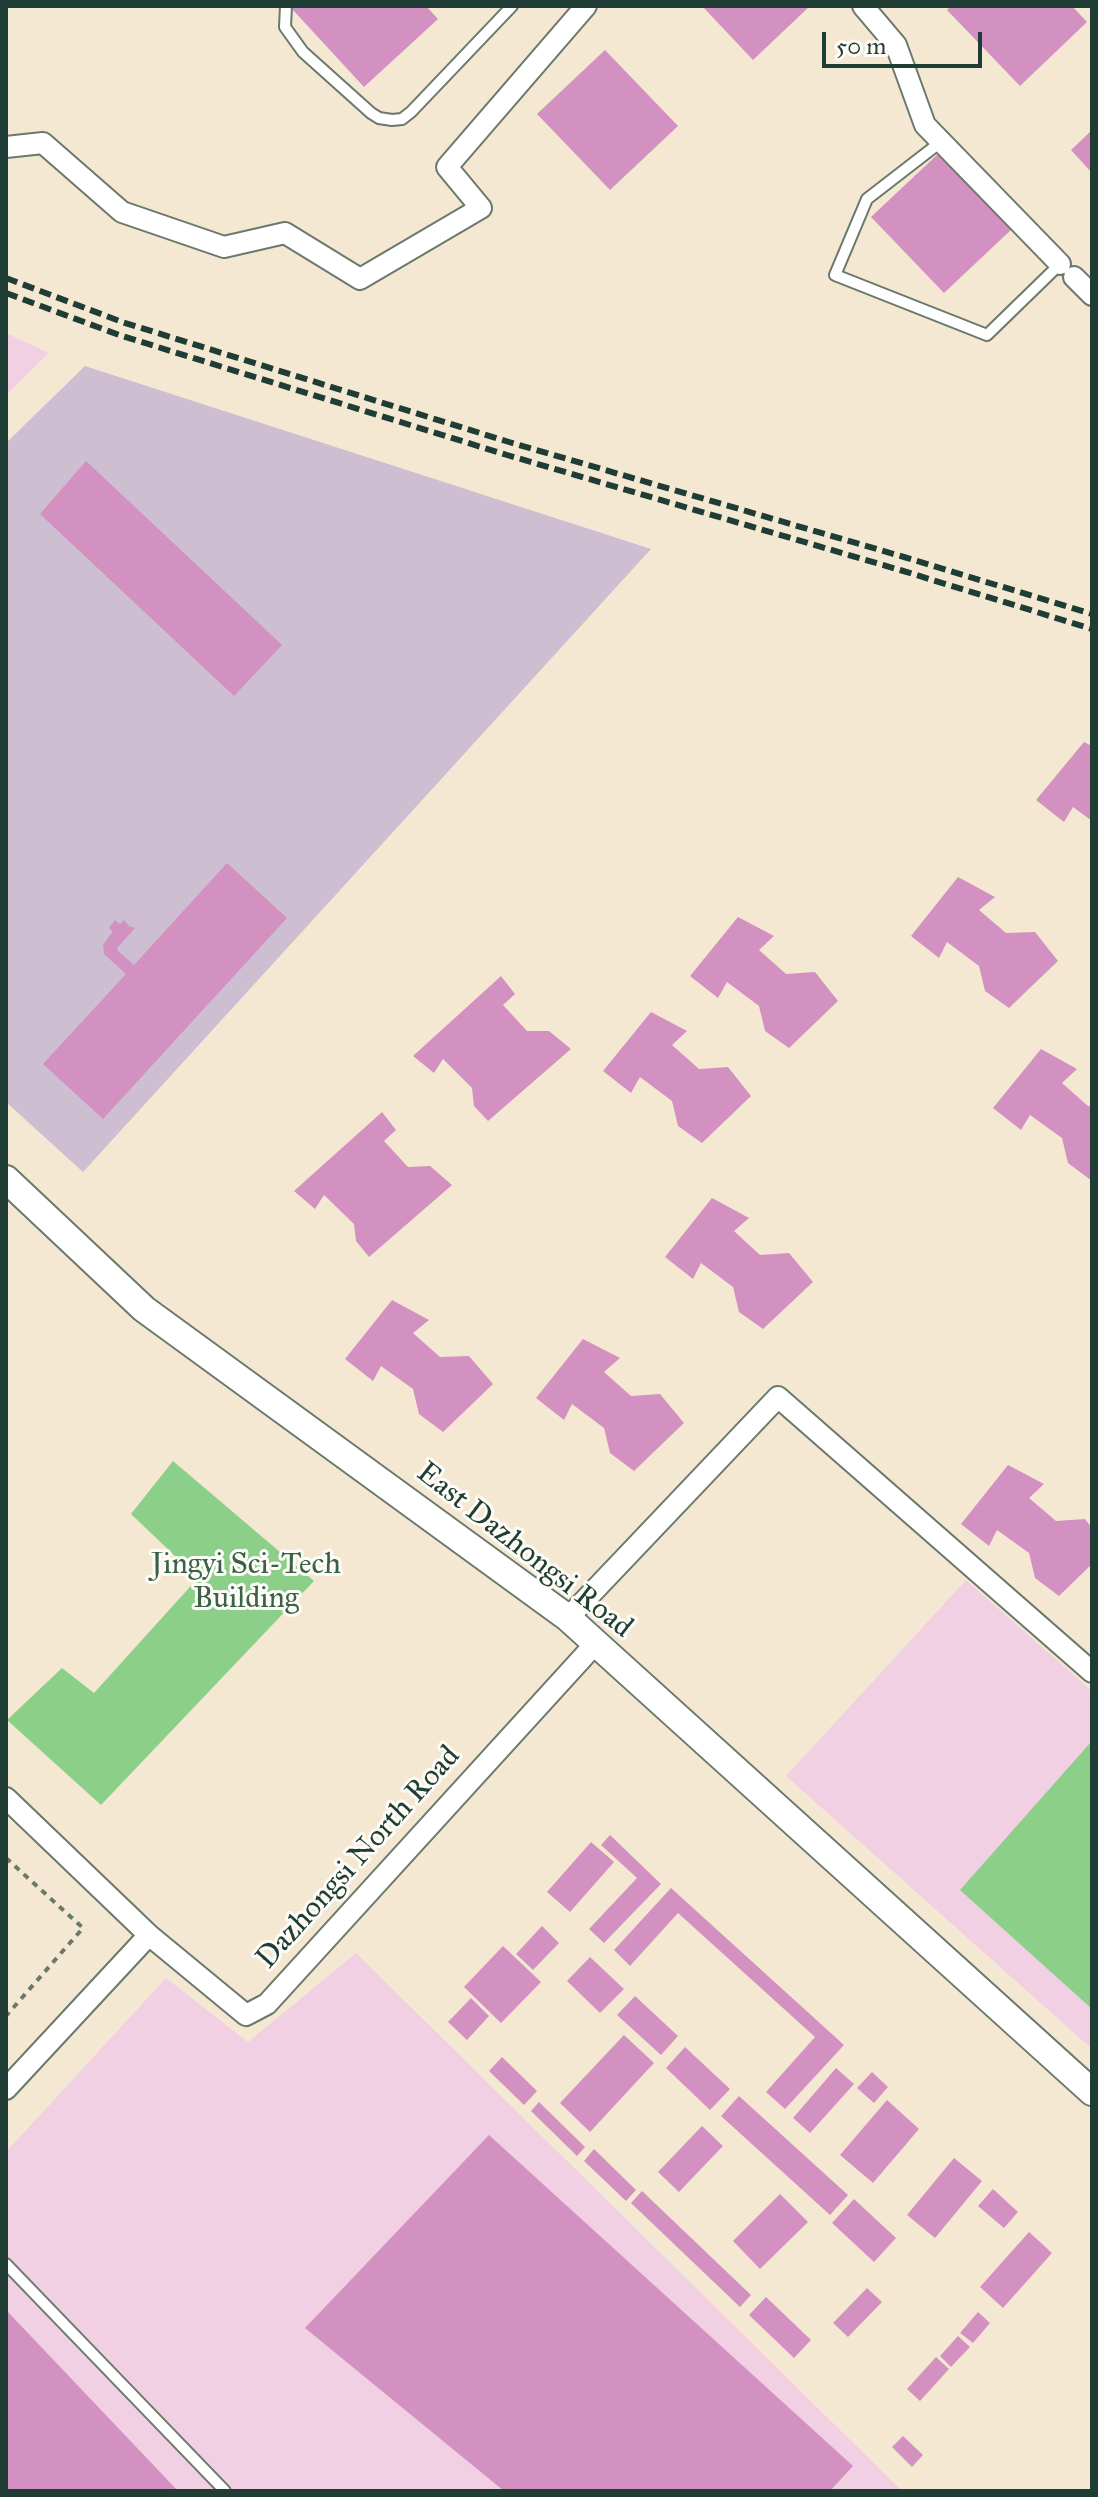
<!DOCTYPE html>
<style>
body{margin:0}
#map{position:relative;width:1098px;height:2497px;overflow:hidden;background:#f5e8d2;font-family:"IM FELL Great Primer",serif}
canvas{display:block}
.frame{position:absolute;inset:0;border:8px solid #1f3d34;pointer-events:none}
.scale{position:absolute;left:822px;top:32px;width:160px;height:36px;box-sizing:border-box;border:4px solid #1f3d34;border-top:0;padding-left:10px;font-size:24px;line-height:28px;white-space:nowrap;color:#1f3d34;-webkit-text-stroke:6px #fdfcf7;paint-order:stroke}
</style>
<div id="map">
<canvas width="1098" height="2497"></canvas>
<div class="frame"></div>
<div class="scale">50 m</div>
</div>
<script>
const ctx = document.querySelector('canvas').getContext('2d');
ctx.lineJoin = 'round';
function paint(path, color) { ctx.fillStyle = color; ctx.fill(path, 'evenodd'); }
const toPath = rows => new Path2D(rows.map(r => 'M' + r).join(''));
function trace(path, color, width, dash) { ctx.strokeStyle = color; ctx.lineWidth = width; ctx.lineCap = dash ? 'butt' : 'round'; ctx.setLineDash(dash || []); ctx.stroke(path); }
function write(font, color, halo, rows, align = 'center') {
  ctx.font = font + ' "IM FELL Great Primer",serif'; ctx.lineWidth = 6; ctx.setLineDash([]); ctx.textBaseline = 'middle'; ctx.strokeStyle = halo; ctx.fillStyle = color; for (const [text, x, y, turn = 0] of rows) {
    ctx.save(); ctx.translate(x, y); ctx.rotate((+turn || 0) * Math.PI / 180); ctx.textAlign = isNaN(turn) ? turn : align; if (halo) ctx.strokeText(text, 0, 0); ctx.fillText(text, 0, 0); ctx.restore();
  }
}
paint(toPath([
 [6,333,49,353,6,395],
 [966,1580,1092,1691,1092,2049,786,1776],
 [356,1953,902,2491,6,2491,6,2152,166,1978,248,2042]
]), '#f1d0e3');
paint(toPath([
 [85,366,651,549,83,1172,6,1102,6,443]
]), '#cebed1');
paint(toPath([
 [173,1461,314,1581,101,1805,7,1720,62,1668,94,1693,198,1578,131,1514],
 [1091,1742,1092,1742,1092,2009,960,1890]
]), '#8ccf88');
paint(toPath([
 [295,6,426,6,438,19,364,87,292,9],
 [702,6,810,6,753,60],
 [951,6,1072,6,1087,22,1020,86,947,10],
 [605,50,678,126,610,190,537,114],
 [1092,130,1092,173,1071,150],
 [939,153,1012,229,944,293,871,217],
 [86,461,282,645,234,696,40,514],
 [1084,742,1092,746,1092,821,1073,807,1064,822,1036,800],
 [227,863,287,918,103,1119,43,1064,126,974,104,954,103,945,113,931,109,928,115,920,120,924,124,920,129,926,135,928,117,948,118,951,134,965],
 [958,877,995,897,979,910,1006,933,1035,932,1058,961,1009,1008,985,991,979,966,947,942,939,958,911,936],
 [738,917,774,936,759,950,786,974,815,972,838,1001,789,1048,765,1031,759,1006,727,982,718,998,690,976],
 [501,976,515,994,503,1005,527,1031,549,1031,571,1049,488,1121,474,1106,472,1088,443,1059,434,1073,413,1056],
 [651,1012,687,1031,672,1045,699,1069,728,1067,751,1096,702,1143,678,1126,672,1101,640,1077,631,1093,603,1071],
 [1041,1049,1077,1069,1062,1083,1088,1106,1092,1106,1092,1181,1068,1163,1062,1138,1030,1115,1021,1130,993,1108],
 [382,1112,396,1130,384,1141,408,1167,430,1166,452,1185,369,1257,356,1241,354,1224,324,1195,315,1209,294,1191],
 [712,1198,749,1218,734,1231,760,1255,789,1253,813,1282,763,1329,739,1312,733,1287,701,1263,693,1279,665,1257],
 [392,1300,429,1320,413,1333,440,1357,469,1356,493,1384,443,1432,419,1414,413,1389,381,1366,373,1381,345,1359],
 [583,1339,620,1358,604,1372,631,1396,660,1394,684,1423,634,1471,610,1453,604,1428,572,1404,564,1420,536,1398],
 [1008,1465,1044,1484,1029,1498,1056,1521,1085,1519,1092,1528,1092,1564,1059,1596,1035,1578,1029,1553,997,1530,989,1546,961,1524],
 [610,1835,661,1884,604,1943,589,1929,637,1878,601,1845],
 [591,1842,614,1862,570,1912,547,1892],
 [671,1888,844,2045,785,2109,766,2092,815,2037,678,1913,630,1966,614,1950],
 [542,1926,559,1943,533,1970,516,1954],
 [503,1946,541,1982,501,2023,464,1987],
 [590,1957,624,1989,600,2013,567,1981],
 [635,1996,678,2036,661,2055,617,2015],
 [471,1998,489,2016,467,2040,448,2022],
 [624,2035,654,2063,590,2132,560,2103],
 [685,2047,730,2089,710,2110,666,2068],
 [502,2057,537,2091,524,2105,489,2071],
 [836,2068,854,2084,810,2133,793,2118],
 [872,2072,888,2087,874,2103,857,2088],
 [739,2096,848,2195,830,2215,721,2116],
 [887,2100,919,2129,873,2183,840,2155],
 [539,2102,585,2147,577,2156,531,2111],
 [702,2126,723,2146,679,2192,658,2172],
 [489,2135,853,2466,830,2491,504,2491,305,2328],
 [594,2149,636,2190,626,2201,584,2161],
 [954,2158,982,2181,935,2238,907,2215],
 [993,2189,1018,2212,1004,2228,978,2206],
 [642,2191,751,2295,740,2307,631,2203],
 [780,2194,808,2222,760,2269,733,2241],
 [854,2199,896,2238,874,2262,832,2223],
 [1029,2232,1052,2253,1003,2308,980,2287],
 [867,2288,882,2302,848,2337,833,2323],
 [766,2297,811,2340,794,2358,749,2315],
 [6,2310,178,2491,6,2491],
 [978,2312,990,2323,973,2343,960,2333],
 [958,2336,970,2347,951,2367,940,2356],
 [936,2357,949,2369,920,2401,907,2389],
 [903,2436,923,2455,912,2467,892,2447]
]), '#d391c1');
const service = toPath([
 [286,6,285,27,303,52,371,113,379,118,392,120,402,119,411,112,512,6],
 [942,141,867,199,835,275,987,335,1060,264],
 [6,2264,225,2491]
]);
const minor = toPath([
 [863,6,896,45,925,125,1060,264],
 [6,147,43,143,122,212,224,247,285,233,360,279,481,208,447,167,586,6],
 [1074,277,1092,295],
 [568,1618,778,1397,1092,1672],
 [6,1798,149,1935,246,2015,267,2004,596,1643],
 [6,2089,149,1935]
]);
const tertiary = toPath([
 [6,1179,144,1309,568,1618,1092,2092]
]);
trace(service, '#6a796b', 14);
trace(minor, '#6a796b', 24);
trace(tertiary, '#6a796b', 30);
trace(toPath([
 [6,1858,83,1928,6,2016]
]), '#6a796b', 4, [6, 6]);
trace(service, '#fff', 10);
trace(minor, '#fff', 20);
trace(tertiary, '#fff', 26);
trace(toPath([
 [6,278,122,322,509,442,904,557,1092,614],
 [6,293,119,335,507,455,900,570,1092,629]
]), '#1f3d34', 6, [12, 6]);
write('30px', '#1f3d34', '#fdfcf7', [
 ["East Dazhongsi Road",524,1551,38],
 ["Dazhongsi North Road",359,1858,-48]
]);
write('30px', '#3a6249', '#fdfcf7', [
 ["Jingyi Sci-Tech",246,1566],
 ["Building",246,1600]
]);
</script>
